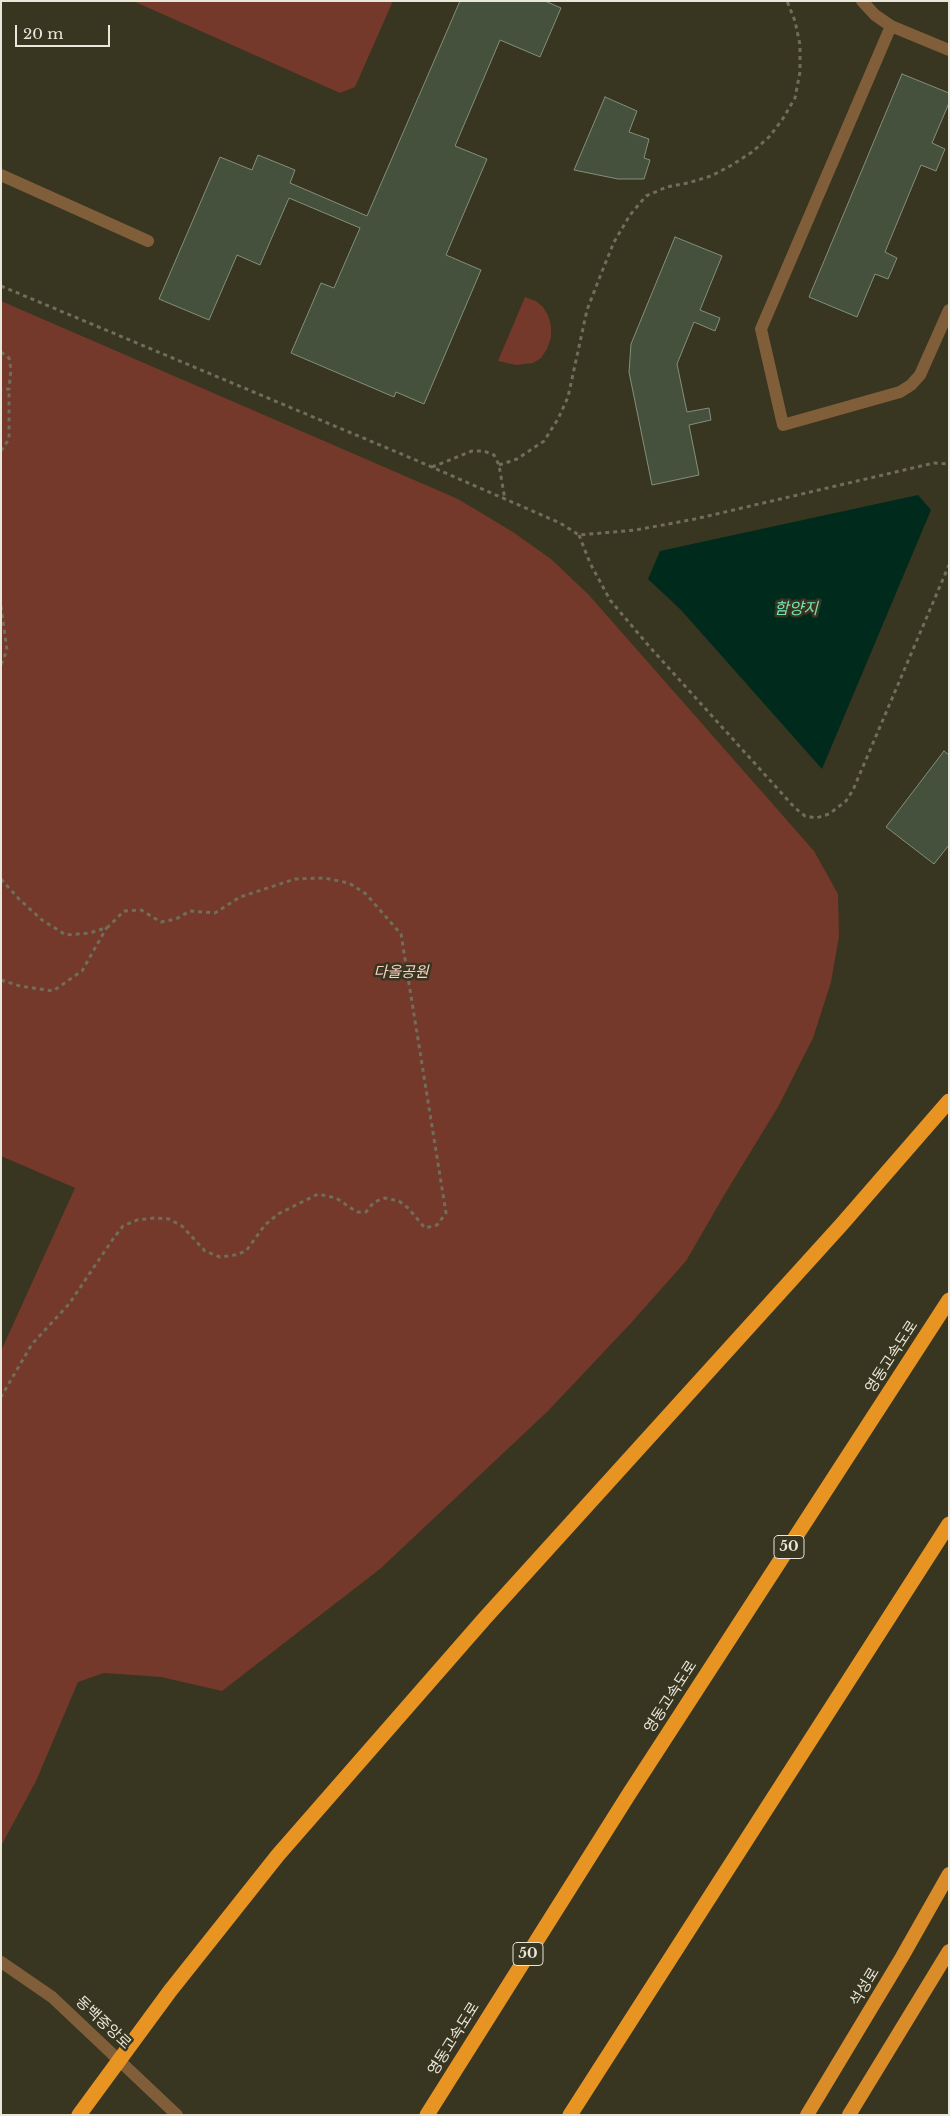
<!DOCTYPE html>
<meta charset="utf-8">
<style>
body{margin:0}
#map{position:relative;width:950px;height:2116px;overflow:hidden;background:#383520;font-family:"Libre Baskerville",serif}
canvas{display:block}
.frame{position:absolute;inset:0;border:2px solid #e9e7da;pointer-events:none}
.scale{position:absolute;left:15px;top:25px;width:95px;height:22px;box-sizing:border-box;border:2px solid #e9e7da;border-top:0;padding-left:6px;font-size:15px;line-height:18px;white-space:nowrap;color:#e9e7da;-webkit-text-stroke:4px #383520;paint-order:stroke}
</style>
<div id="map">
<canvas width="950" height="2116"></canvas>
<div class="frame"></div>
<div class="scale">20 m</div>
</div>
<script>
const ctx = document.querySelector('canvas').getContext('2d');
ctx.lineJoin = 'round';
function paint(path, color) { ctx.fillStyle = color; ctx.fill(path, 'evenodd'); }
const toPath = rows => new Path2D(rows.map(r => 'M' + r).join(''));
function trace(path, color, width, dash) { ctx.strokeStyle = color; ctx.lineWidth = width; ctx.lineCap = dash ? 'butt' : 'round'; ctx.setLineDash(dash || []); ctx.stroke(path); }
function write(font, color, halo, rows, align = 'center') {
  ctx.font = font + ' "Libre Baskerville","Noto Sans KR",serif'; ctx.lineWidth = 5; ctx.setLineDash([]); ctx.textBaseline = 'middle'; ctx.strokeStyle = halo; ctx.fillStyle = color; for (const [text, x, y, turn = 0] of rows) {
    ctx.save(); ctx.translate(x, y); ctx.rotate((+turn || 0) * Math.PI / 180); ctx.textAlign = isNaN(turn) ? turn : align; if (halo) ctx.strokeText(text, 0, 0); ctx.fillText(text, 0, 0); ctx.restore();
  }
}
paint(toPath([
 [133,1,393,1,355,87,340,93],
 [525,297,536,301,543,307,548,315,551,326,551,337,547,349,541,358,533,363,516,365,498,361],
 [1,301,458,499,513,532,551,559,588,594,814,851,838,894,839,936,831,982,813,1038,778,1107,726,1192,686,1261,631,1323,548,1411,380,1569,222,1691,161,1677,133,1675,104,1673,78,1682,36,1781,1,1846,1,1351,75,1188,1,1156]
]), '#74392a');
paint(toPath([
 [918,495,931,510,822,769,681,610,648,579,660,551]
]), '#002b1c');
const building = toPath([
 [460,1,545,1,561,8,540,57,500,40,455,146,487,159,446,255,481,270,424,404,396,392,394,397,291,353,321,283,334,288,360,228,289,198,260,265,237,255,209,320,159,299,220,157,252,170,258,155,295,170,290,183,367,216,460,1],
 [902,74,949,93,949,103,932,143,945,149,936,171,921,165,885,252,897,258,888,279,875,274,857,317,809,297,902,74],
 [605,97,637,111,629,132,649,139,644,158,650,160,644,179,618,179,574,170,605,97],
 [675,237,722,256,700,310,720,318,715,331,694,322,677,364,687,412,709,408,711,420,689,425,699,475,652,485,629,372,631,344,675,237],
 [944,751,949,755,949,845,934,864,886,827,944,751]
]);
paint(building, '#45503d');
trace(building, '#83907b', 1);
trace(toPath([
 [1,286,418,461,560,523,579,535,636,530,695,519,934,463,949,464],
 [1,352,9,358,11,369,9,389,1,390],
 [1,451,9,439,9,389],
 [499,465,517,459,544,441,558,419,568,397,587,310,601,274,614,242,630,215,646,196,667,187,688,183,711,176,732,165,752,152,769,137,782,120,795,98,800,72,800,45,795,21,787,1],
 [432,467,472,451,484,451,494,455,499,465,505,500],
 [579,535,590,563,610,600,648,645,795,808,805,816,816,818,829,814,846,801,853,790,949,565],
 [1,606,7,650,1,665],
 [1,879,19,899,42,920,66,935,90,933,108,927,124,911,141,910,161,922,176,919,190,911,215,913,240,897,295,879,324,878,349,883,366,894,401,934,446,1213,437,1225,425,1228,408,1208,399,1201,385,1198,374,1202,366,1212,357,1212,336,1198,318,1194,278,1214,265,1225,246,1251,235,1255,220,1257,205,1251,182,1226,169,1219,154,1218,137,1220,123,1226,113,1239,69,1304,32,1344,1,1397],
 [1,980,20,986,53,991,82,971,107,927]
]), '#706d5a', 3, [4, 4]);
trace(toPath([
 [862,1,875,15,891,26,949,50],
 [891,26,761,329,783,425,900,392,911,385,920,375,949,310],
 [1,175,148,241]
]), '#815e3a', 12);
trace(toPath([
 [1,1962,52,1997,177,2115]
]), '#815e3a', 12);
trace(toPath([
 [807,2115,902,1957,949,1874],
 [849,2115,949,1951]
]), '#da8c29', 14);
trace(toPath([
 [79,2115,170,1991,278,1855,485,1618,842,1224,949,1101],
 [427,2115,629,1794,949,1300],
 [570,2115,949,1524]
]), '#e89423', 15);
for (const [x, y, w] of [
 [789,1547,30],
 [528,1954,30]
]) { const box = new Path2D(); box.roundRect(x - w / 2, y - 11.5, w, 23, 4); ctx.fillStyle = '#383520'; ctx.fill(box); trace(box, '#e9e7da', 1); }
write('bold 14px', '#e9e7da', null, [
 ["50",789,1547],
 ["50",528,1954]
]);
write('italic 15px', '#fad1c6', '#383520', [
 ["다올공원",401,973]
]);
write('15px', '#e9e7da', '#383520', [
 ["영동고속도로",892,1357,-57],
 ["영동고속도로",671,1697,-57],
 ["석성로",865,1987,-59],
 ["동백중앙로",103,2023,43],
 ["영동고속도로",454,2039,-58]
]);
write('italic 16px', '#74e4b7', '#383520', [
 ["함양지",796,609]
]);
</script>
